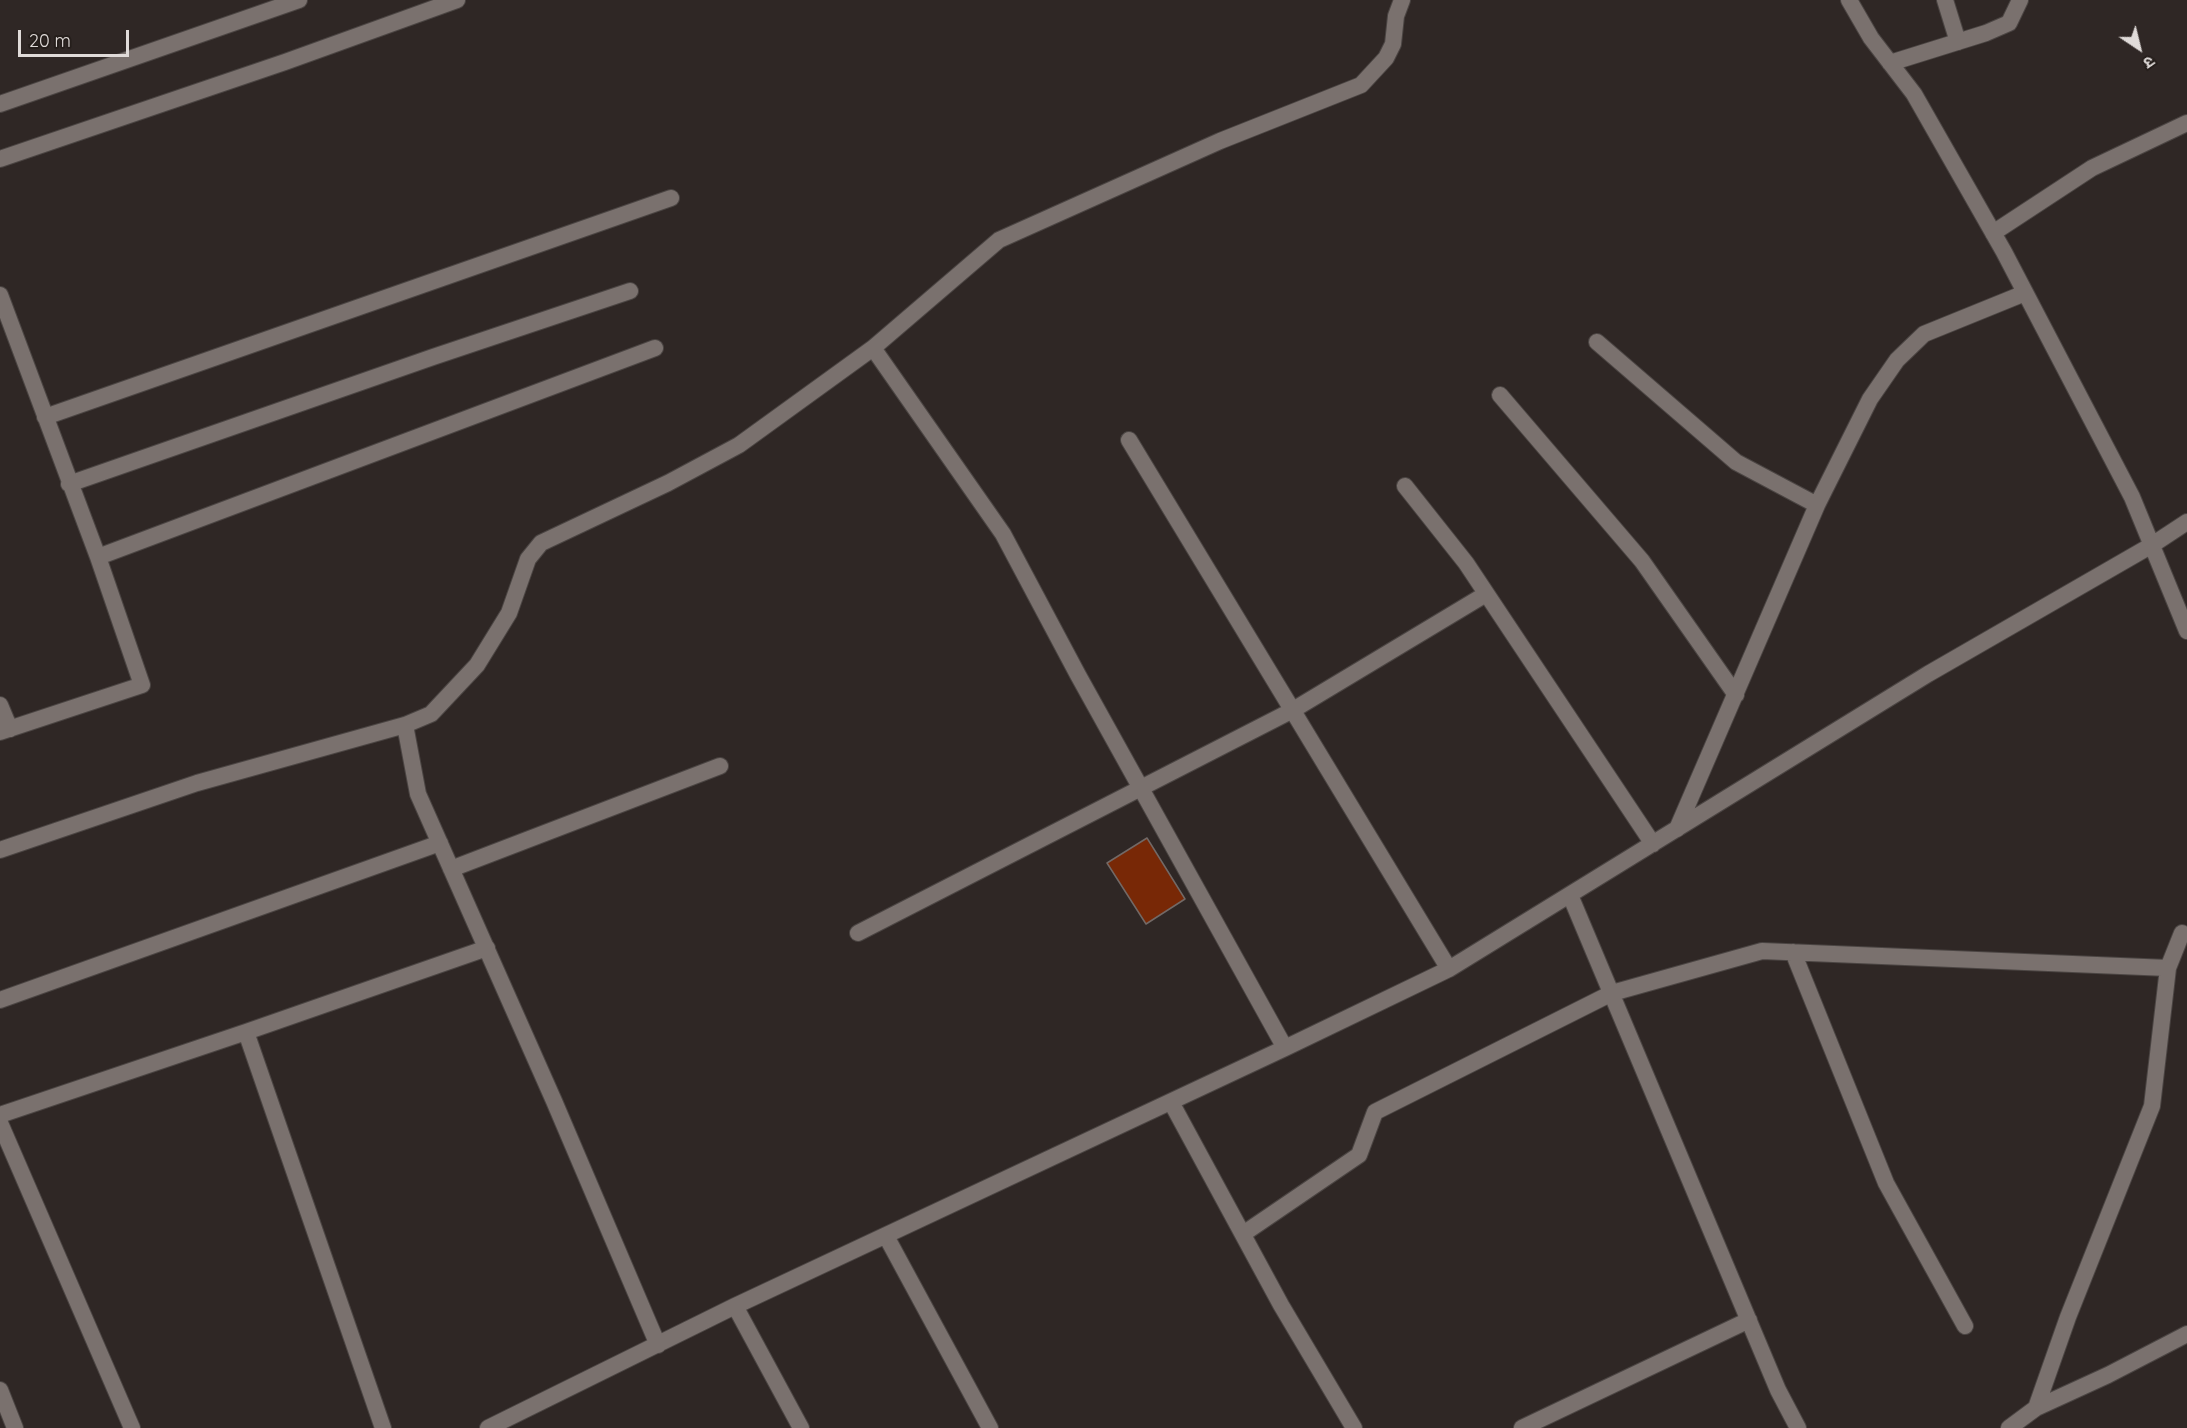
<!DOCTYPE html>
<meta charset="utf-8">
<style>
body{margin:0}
#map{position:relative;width:2187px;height:1428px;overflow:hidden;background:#2f2725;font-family:Quicksand,"Noto Sans Devanagari",sans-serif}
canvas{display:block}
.north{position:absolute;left:2109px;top:18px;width:60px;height:60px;-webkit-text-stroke:4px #251e1b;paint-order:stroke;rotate:145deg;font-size:16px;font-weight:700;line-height:24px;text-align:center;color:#e0dbd9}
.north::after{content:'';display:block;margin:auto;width:21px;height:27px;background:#e0dbd9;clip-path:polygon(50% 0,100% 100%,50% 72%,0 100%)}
.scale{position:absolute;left:18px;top:30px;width:111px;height:27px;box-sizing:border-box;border:3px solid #e0dbd9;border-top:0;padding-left:8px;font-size:18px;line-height:21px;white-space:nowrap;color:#e0dbd9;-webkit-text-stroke:4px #251e1b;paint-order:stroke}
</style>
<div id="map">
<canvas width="2187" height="1428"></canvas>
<div class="north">उ</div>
<div class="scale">20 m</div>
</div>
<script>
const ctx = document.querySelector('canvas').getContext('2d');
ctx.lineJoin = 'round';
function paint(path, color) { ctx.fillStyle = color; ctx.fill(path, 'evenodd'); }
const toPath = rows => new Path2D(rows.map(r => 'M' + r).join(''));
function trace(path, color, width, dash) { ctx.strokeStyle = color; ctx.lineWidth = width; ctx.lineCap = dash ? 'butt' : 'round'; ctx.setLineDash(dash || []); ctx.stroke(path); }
const building = toPath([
 [1147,838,1185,899,1146,924,1107,863,1147,838]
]);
paint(building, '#782806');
trace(building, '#726966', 1.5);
const minor = toPath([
 [1849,0,1871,38,1914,94,2004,252,2132,497,2187,631],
 [1945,0,1958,42],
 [1890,63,1986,33,2009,23,2020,0],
 [1993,233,2092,168,2187,123],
 [0,295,98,557,142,685,0,732],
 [1597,342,1736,462,1817,505],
 [873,348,1003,534,1078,675,1285,1048],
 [1500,395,1642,561,1736,695],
 [45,417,671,198],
 [1129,440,1449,969],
 [69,484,433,357,630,291],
 [1405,486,1466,563,1653,844],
 [98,557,655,348],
 [0,705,10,729],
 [405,725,418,794,554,1101,658,1345],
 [1677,829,1817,505,1870,399,1897,360,1924,334,2025,293],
 [0,850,197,783,405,725,431,714,477,665,509,613,528,559,541,543,668,483,739,445,873,348,999,240,1220,141,1361,85,1386,58,1393,44,1396,16,1402,0],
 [451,869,720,766],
 [1570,895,1778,1390,1798,1428],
 [858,933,1293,710,1486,594],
 [1793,952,1886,1183,1965,1326],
 [0,1000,440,843],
 [246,1032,383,1428],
 [1171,1102,1281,1305,1354,1428],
 [0,1115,246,1032,487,948],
 [0,1123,132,1428],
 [1243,1234,1359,1155,1375,1112,1612,993,1762,951,2168,968],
 [886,1236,990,1428],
 [735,1306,801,1428],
 [0,1390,15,1428],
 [2036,1408,2108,1375,2187,1334],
 [488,1428,735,1306,1285,1048,1449,969,1928,674,2152,545,2187,522],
 [1522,1428,1749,1320],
 [2009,1428,2036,1408,2068,1317,2152,1106,2168,968,2182,933]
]);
const secondary = toPath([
 [0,104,299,0],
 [0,159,285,62,457,0]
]);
trace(minor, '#4b4543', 18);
trace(secondary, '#4b4543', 18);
trace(minor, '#7a716e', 16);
trace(secondary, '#7a716e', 16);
</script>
